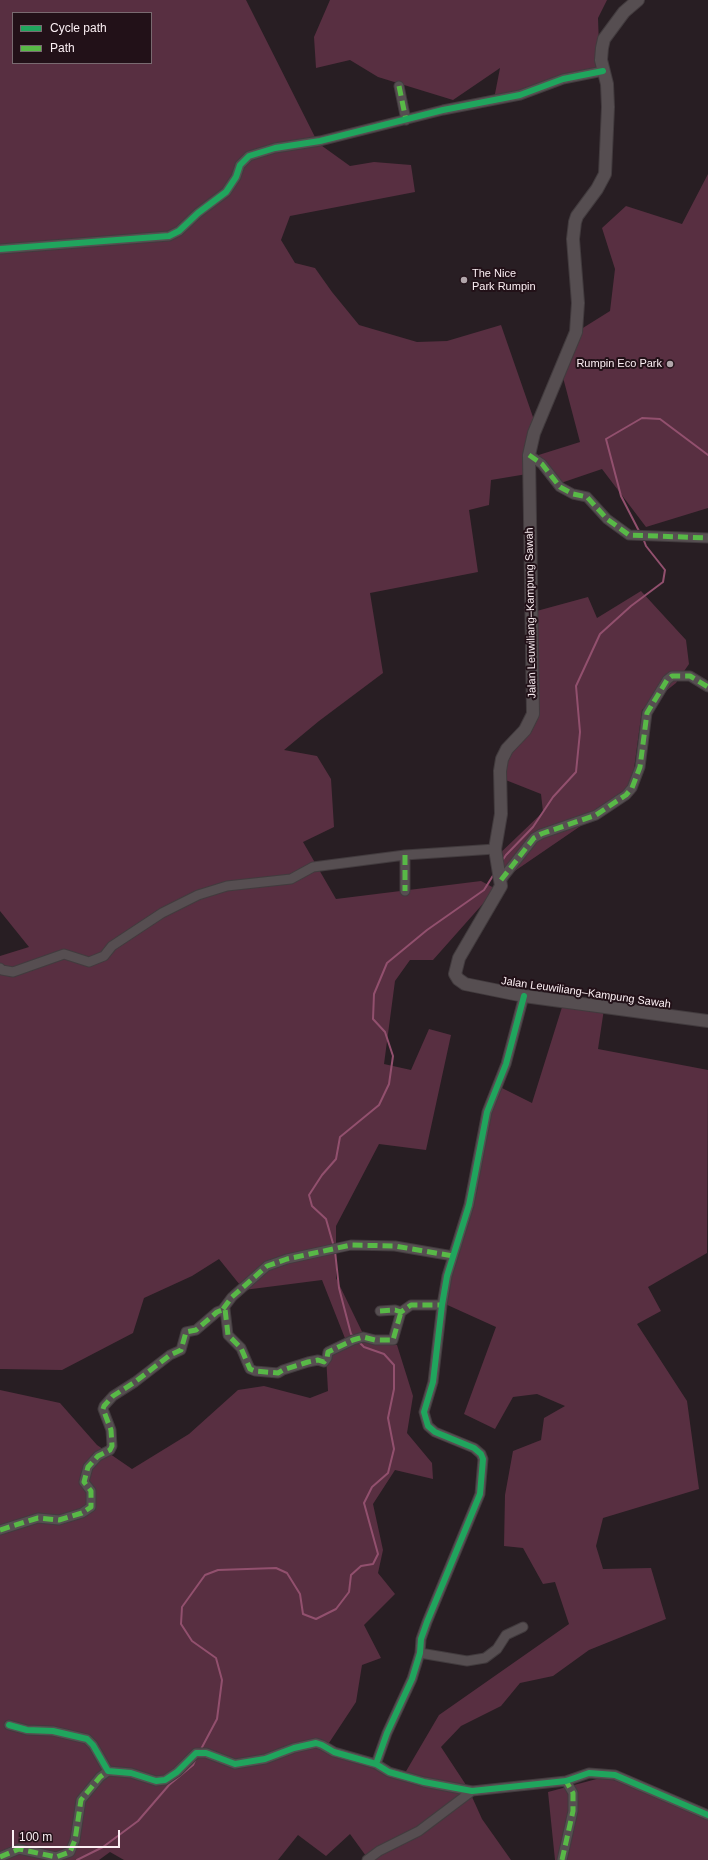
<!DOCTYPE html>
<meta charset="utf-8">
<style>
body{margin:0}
#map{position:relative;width:708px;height:1860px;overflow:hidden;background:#281e23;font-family:Helvetica,sans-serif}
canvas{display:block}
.legend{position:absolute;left:12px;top:12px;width:140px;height:52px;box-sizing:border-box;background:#221118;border:1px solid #796a70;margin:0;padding:5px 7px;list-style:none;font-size:12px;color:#fbeff3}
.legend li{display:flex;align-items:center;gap:8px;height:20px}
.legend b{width:20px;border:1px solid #796a70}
.scale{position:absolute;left:12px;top:1830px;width:108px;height:18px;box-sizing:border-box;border:2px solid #fbeff3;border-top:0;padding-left:5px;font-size:12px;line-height:14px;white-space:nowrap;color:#fbeff3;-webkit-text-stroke:3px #221118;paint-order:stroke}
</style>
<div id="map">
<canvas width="708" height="1860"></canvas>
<ul class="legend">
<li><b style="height:5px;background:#20a55d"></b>Cycle path</li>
<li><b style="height:5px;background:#58b947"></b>Path</li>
</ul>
<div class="scale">100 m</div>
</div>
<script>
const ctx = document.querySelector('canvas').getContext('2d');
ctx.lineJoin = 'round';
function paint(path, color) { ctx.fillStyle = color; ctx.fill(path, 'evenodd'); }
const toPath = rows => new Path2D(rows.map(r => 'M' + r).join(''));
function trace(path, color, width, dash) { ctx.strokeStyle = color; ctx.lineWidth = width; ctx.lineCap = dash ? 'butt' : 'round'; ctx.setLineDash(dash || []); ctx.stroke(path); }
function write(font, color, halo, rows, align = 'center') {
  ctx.font = font + ' Helvetica,sans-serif'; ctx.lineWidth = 4; ctx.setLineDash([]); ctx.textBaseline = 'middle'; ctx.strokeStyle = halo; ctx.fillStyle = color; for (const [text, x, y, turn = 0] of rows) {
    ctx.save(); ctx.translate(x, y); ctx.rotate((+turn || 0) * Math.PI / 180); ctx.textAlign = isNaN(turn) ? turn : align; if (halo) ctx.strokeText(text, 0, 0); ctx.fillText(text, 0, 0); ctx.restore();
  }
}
paint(toPath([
 [0,0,246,0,318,143,350,166,374,162,411,165,415,192,290,216,281,240,295,263,315,268,332,292,359,325,417,342,447,341,501,325,534,420,529,458,580,442,560,366,578,331,610,311,615,269,602,228,626,206,682,224,708,174,708,508,646,527,602,469,558,484,529,458,527,474,491,480,489,505,469,510,478,572,370,593,383,673,319,721,284,750,317,756,331,779,334,827,303,842,336,899,481,881,496,889,433,960,410,960,395,981,384,1064,411,1070,429,1029,451,1035,426,1150,379,1144,336,1226,336,1278,367,1342,397,1345,413,1396,407,1433,432,1463,433,1479,395,1470,373,1504,383,1550,378,1573,395,1594,364,1625,381,1658,362,1665,356,1702,327,1746,405,1773,439,1715,569,1624,555,1582,543,1584,523,1548,504,1546,505,1495,513,1451,541,1440,544,1418,565,1406,537,1394,513,1397,495,1429,464,1414,496,1327,443,1303,477,1191,485,1125,502,1088,532,1103,563,1004,604,1009,598,1049,708,1070,707,1253,648,1287,661,1311,637,1324,687,1401,699,1489,603,1518,596,1546,603,1569,651,1568,666,1619,589,1650,553,1676,520,1683,501,1706,461,1726,441,1747,468,1788,482,1819,511,1860,363,1860,366,1856,350,1834,326,1856,298,1835,278,1860,124,1860,110,1852,99,1860,0,1860,0,1390,60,1403,97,1445,132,1469,189,1434,238,1390,264,1386,310,1398,328,1391,326,1356,348,1346,322,1280,244,1290,219,1259,192,1276,144,1298,133,1333,62,1370,0,1369,0,956,29,947,0,911],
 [13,13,151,13,151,63,13,63],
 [330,0,607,0,598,18,600,73,494,99,500,68,453,100,378,77,350,60,316,68,314,37],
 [641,591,686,640,689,664,676,683,642,710,632,784,601,812,506,877,495,858,543,812,541,794,493,775,505,747,535,718,533,612,588,597,597,618],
 [604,1777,687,1803,708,1814,708,1860,555,1860,548,1792]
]), '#582f41');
trace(toPath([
 [640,533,621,496,606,439,642,418,660,419,708,455],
 [502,861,506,855,533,827,553,797,576,772,580,732,576,686,600,634,631,606,663,582,665,570,646,546,643,538],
 [334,1247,326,1219,312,1206,309,1195,322,1175,336,1159,340,1137,379,1105,389,1084,393,1056,385,1032,373,1019,374,994,387,963,427,930,484,890,494,874],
 [335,1251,339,1288,351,1334,355,1337],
 [200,1751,217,1719,222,1680,216,1658,192,1641,181,1624,182,1607,205,1575,218,1570,276,1568,287,1573,300,1594,303,1614,316,1619,336,1609,349,1592,351,1575,361,1566,373,1564,378,1554,364,1503,372,1487,388,1473,394,1449,388,1418,394,1389,394,1365,384,1354,364,1347,359,1342],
 [77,1860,103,1847,138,1821,169,1785,193,1765,196,1758]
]), '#92506e', 2);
const minor = toPath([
 [399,86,406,120],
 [0,249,169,236,179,231,198,213,226,192,236,177,240,165,249,156,275,148,320,141,443,110,520,95,563,79,603,71],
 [529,455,542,464,560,487,573,494,587,497,607,519,629,535,708,538],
 [405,855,405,891],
 [501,880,534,838,541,834,596,815,626,795,632,788,640,767,647,713,667,680,672,676,690,676,708,687],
 [0,968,2,970,13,972,64,954,89,962,104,956,112,946,162,913,198,895,227,886,291,879,313,867,405,855,495,849],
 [223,1309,232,1297,267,1266,287,1259,351,1245,395,1246,453,1256],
 [380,1311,395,1310,401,1312,411,1305,442,1305],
 [0,1530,38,1518,59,1520,82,1513,91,1507,91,1491,84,1482,88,1467,98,1456,110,1450,112,1446,111,1430,103,1409,104,1406,113,1396,135,1382,170,1355,181,1350,186,1332,196,1330,217,1312,225,1309,228,1335,241,1348,250,1369,255,1371,278,1373,283,1370,308,1362,318,1360,324,1362,327,1358,328,1352,353,1340,363,1337,375,1340,393,1340,401,1312],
 [420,1653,467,1661,485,1658,497,1649,506,1635,523,1627],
 [9,1725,27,1730,53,1731,87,1739,93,1745,108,1771,131,1773,156,1781,165,1780,177,1772,196,1753,206,1753,235,1764,265,1759,294,1748,316,1743,322,1745,334,1752,376,1764,389,1772,424,1782,472,1791,566,1781,589,1773,615,1775,708,1815],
 [376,1764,387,1733,412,1679,420,1653,421,1639,427,1622,480,1494,483,1459,481,1454,474,1448,435,1432,428,1426,424,1412,433,1382,442,1305,447,1276,469,1205,487,1112,506,1064,524,996],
 [0,1857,19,1849,56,1857,70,1852,75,1840,81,1800,100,1777,108,1771],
 [367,1860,379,1851,419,1831,472,1791],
 [562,1860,573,1811,573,1793,566,1781]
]);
const secondary = toPath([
 [638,0,624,12,604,39,602,48,601,60,607,84,608,107,605,174,597,189,577,216,575,222,573,239,578,303,576,332,534,433,529,455,533,714,525,730,507,749,502,759,500,771,501,814,495,849,501,886,459,958,455,974,458,979,465,984,524,996,708,1021]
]);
trace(minor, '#423b3e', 11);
trace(secondary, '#423b3e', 14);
trace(minor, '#564e51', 9);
trace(secondary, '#564e51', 12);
trace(toPath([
 [399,86,406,120],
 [529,455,542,464,560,487,573,494,587,497,607,519,629,535,708,538],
 [405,855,405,891],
 [501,880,534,838,541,834,596,815,626,795,632,788,640,767,647,713,667,680,672,676,690,676,708,687],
 [223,1309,232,1297,267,1266,287,1259,351,1245,395,1246,453,1256],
 [380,1311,395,1310,401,1312,411,1305,442,1305],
 [0,1530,38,1518,59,1520,82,1513,91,1507,91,1491,84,1482,88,1467,98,1456,110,1450,112,1446,111,1430,103,1409,104,1406,113,1396,135,1382,170,1355,181,1350,186,1332,196,1330,217,1312,225,1309,228,1335,241,1348,250,1369,255,1371,278,1373,283,1370,308,1362,318,1360,324,1362,327,1358,328,1352,353,1340,363,1337,375,1340,393,1340,401,1312],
 [0,1857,19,1849,56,1857,70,1852,75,1840,81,1800,100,1777,108,1771],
 [562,1860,573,1811,573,1793,566,1781]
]), '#58b947', 5, [10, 5]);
trace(toPath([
 [0,249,169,236,179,231,198,213,226,192,236,177,240,165,249,156,275,148,320,141,443,110,520,95,563,79,603,71],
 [9,1725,27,1730,53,1731,87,1739,93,1745,108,1771,131,1773,156,1781,165,1780,177,1772,196,1753,206,1753,235,1764,265,1759,294,1748,316,1743,322,1745,334,1752,376,1764,389,1772,424,1782,472,1791,566,1781,589,1773,615,1775,708,1815],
 [376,1764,387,1733,412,1679,420,1653,421,1639,427,1622,480,1494,483,1459,481,1454,474,1448,435,1432,428,1426,424,1412,433,1382,442,1305,447,1276,469,1205,487,1112,506,1064,524,996]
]), '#20a55d', 6);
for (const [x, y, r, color] of [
 [464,280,4,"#b1a6aa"],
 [670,364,4,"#b1a6aa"]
]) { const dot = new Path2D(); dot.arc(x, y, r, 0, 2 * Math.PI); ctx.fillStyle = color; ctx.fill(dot); trace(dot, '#221118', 1.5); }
write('11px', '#fbeff3', '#221118', [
 ["The Nice",472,274],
 ["Park Rumpin",472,287],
 ["Rumpin Eco Park",662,364,"right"]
], 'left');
write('11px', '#fbeff3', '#221118', [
 ["Jalan Leuwiliang–Kampung Sawah",531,613,-91],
 ["Jalan Leuwiliang–Kampung Sawah",586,993,8]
]);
</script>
